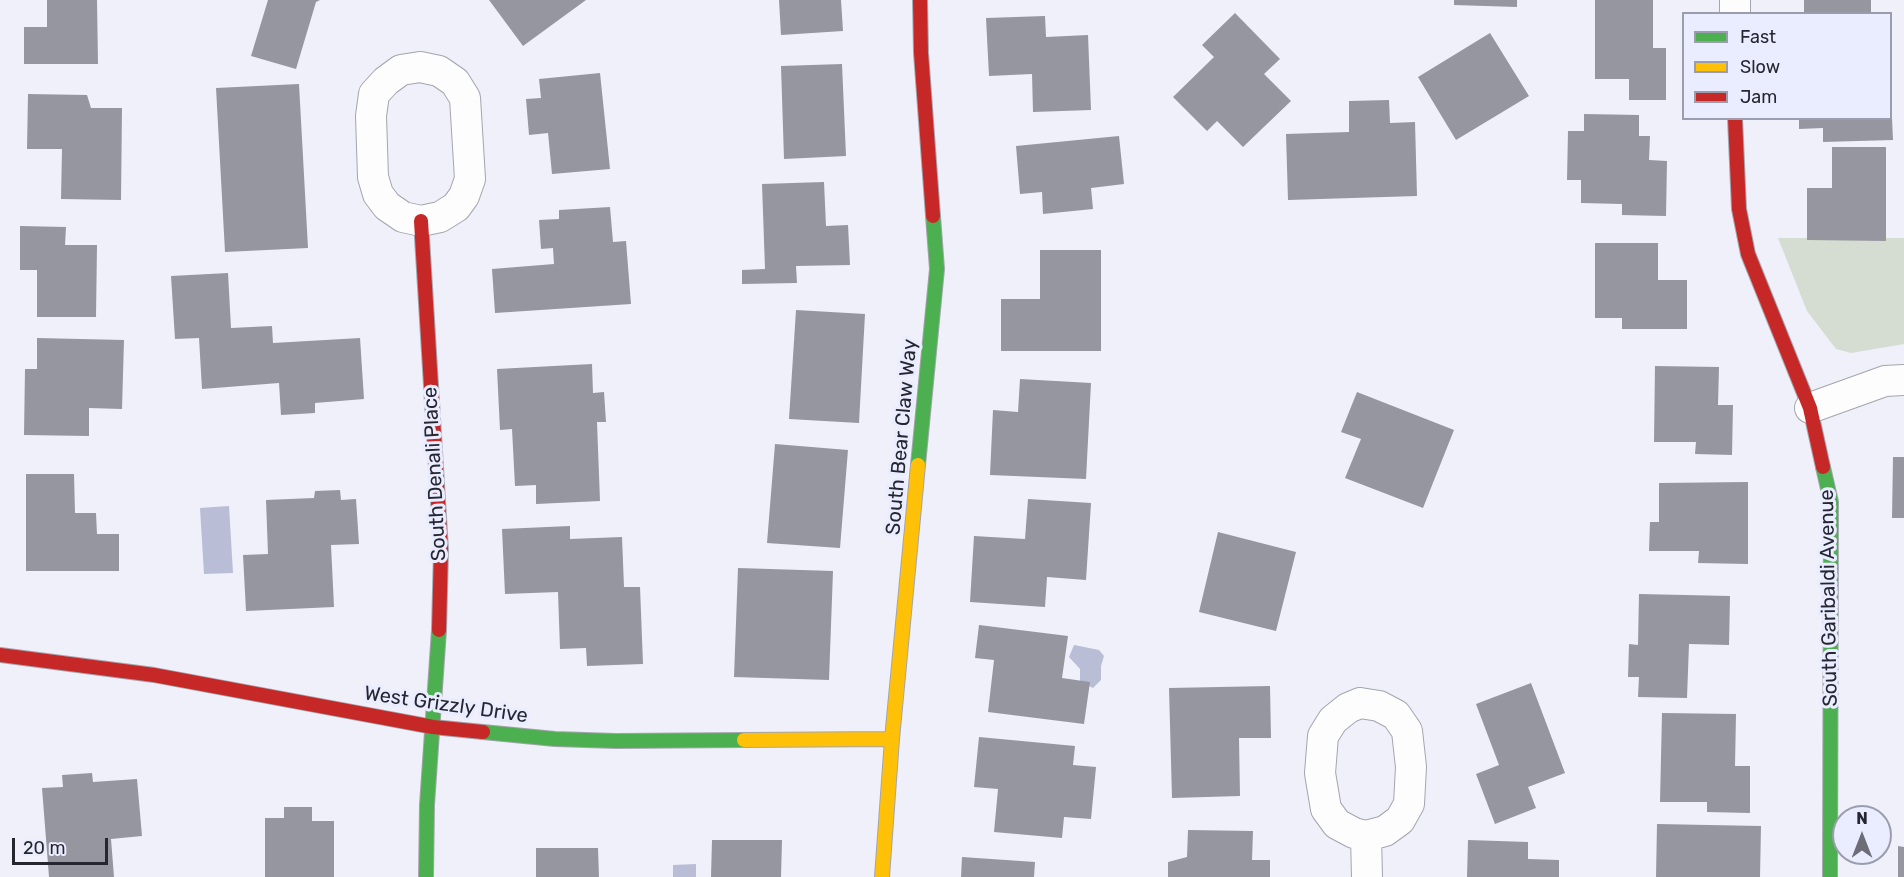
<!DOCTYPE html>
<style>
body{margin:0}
#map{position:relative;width:1904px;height:877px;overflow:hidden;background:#eff0fa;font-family:Rubik,sans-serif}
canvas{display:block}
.legend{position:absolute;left:1682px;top:12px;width:210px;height:108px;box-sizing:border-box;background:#eaecff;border:2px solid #9b9dac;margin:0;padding:8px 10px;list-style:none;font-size:18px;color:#25262f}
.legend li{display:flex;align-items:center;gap:12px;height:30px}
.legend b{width:30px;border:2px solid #9b9dac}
.north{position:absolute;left:1832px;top:805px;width:60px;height:60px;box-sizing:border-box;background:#eaecff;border:2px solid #9b9dac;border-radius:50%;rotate:0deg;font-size:16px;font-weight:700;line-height:24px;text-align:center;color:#25262f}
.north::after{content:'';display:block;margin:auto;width:21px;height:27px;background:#6c6d76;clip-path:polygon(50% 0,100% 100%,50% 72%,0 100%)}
.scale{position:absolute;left:12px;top:838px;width:96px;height:27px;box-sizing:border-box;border:3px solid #25262f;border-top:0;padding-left:8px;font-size:18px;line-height:21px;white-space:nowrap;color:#25262f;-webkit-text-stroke:4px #eaecff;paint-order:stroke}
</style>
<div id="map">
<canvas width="1904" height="877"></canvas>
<ul class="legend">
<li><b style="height:8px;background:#4caf50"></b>Fast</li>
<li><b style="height:8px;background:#ffc107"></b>Slow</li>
<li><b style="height:8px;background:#c62828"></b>Jam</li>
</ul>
<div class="north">N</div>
<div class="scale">20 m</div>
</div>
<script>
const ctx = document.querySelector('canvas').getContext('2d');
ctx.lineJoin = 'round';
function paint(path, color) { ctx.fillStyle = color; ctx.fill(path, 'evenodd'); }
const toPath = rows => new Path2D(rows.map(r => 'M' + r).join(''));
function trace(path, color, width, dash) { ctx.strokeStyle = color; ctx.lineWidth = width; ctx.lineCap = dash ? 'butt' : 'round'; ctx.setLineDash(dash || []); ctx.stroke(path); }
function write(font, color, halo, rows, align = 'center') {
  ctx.font = font + ' Rubik,sans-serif'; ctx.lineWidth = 6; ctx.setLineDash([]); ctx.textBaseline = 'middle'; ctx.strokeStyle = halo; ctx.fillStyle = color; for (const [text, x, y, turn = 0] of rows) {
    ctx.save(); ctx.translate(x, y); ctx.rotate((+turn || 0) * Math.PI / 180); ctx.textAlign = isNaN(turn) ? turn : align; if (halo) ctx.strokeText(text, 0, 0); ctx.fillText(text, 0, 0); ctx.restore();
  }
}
paint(toPath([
 [1778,238,1904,238,1904,344,1851,353,1836,349,1807,311]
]), '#d5dcd1');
paint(toPath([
 [229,506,233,573,204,574,200,508],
 [1074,645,1099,650,1104,656,1101,666,1101,680,1093,688,1080,682,1080,669,1069,657],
 [696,864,696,877,673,877,673,865]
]), '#babdd6');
paint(toPath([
 [47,0,97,0,98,64,24,64,24,27,47,27],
 [268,0,320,0,316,2,296,69,251,56],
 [489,0,586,0,523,46],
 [779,0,841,0,843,31,781,35],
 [1454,0,1517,0,1517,7,1454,5],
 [1595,0,1653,0,1653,48,1666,48,1666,100,1629,100,1629,79,1595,79],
 [1804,0,1871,0,1871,14,1804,14],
 [1235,13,1280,59,1264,74,1291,101,1243,147,1217,121,1207,131,1173,97,1214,57,1202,45],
 [1045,16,1046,37,1088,35,1091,110,1033,112,1032,74,989,76,986,18],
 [1490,33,1529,96,1456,140,1418,77],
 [842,64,846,156,784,159,781,66],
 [600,73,610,169,552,174,548,133,529,135,526,99,541,98,539,79],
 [299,84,308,248,225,252,216,88],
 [28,94,87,95,91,108,122,108,121,200,61,199,62,149,27,149],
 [1389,100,1390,123,1415,122,1417,196,1288,200,1286,134,1349,132,1349,101],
 [1584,114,1639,115,1639,136,1650,136,1649,160,1667,161,1666,216,1622,215,1622,204,1581,203,1581,180,1567,180,1568,131,1584,131],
 [1799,118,1892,118,1893,140,1823,142,1823,128,1799,129],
 [1119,136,1124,184,1091,188,1093,209,1043,214,1042,192,1020,194,1016,146],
 [1832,147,1886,147,1886,241,1807,240,1807,188,1832,188],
 [824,182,826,226,848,225,850,265,796,266,797,283,742,284,742,270,765,269,762,184],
 [610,207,613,242,626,241,631,304,495,313,492,269,554,264,553,248,541,249,539,220,559,219,559,210],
 [20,226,66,227,65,245,97,245,96,317,37,317,37,270,20,270],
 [1595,243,1658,243,1658,280,1687,280,1687,329,1622,329,1622,318,1595,318],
 [1040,250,1101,250,1101,351,1001,351,1001,299,1040,299],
 [228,273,231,328,272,326,273,343,360,338,364,399,315,403,315,413,281,415,279,383,202,389,199,338,175,339,171,276],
 [796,310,865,314,859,423,789,419],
 [37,338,124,340,122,409,89,408,89,436,24,435,25,369,37,369],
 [592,364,593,393,604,392,606,422,597,422,600,501,536,504,536,485,515,486,512,429,500,430,497,369],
 [1655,366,1719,367,1718,405,1733,405,1732,455,1695,454,1696,442,1654,442],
 [1020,379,1091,383,1086,479,990,475,993,410,1018,412],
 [1357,392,1454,430,1423,508,1345,478,1361,439,1341,432],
 [775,444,848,450,840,548,767,543],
 [1893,457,1904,457,1904,518,1892,518],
 [26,474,74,474,75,513,96,513,97,534,119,534,119,571,26,571],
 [1748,482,1748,564,1698,563,1699,551,1649,551,1650,522,1659,522,1659,483],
 [340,490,341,500,356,499,359,544,331,545,334,607,246,611,243,555,268,554,266,500,314,498,315,491],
 [1028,499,1091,503,1086,580,1047,577,1045,607,970,602,974,536,1025,539],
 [570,526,570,539,622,537,624,587,640,587,643,664,587,666,586,648,560,649,558,592,505,594,502,529],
 [1218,532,1296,552,1276,631,1199,612],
 [738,568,833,571,829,680,734,677],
 [1639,594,1730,596,1729,645,1689,644,1687,698,1638,697,1639,677,1628,677,1629,644,1638,645],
 [979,625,1068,636,1062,678,1090,682,1084,724,988,712,994,660,975,658],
 [1531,683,1565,773,1528,787,1536,808,1495,824,1476,774,1499,765,1476,704],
 [1270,686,1271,738,1239,738,1240,796,1172,798,1169,688],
 [1662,713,1736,714,1735,766,1750,766,1750,813,1707,812,1707,802,1660,802],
 [979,737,1075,746,1073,765,1096,767,1091,819,1064,817,1062,838,994,832,998,789,974,787],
 [92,773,93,782,137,779,142,836,111,839,114,877,49,877,42,788,63,787,62,775],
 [284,807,312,807,312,821,334,821,334,877,265,877,265,818,284,818],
 [1657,824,1761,826,1760,877,1656,877],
 [1188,830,1253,831,1252,860,1270,860,1270,877,1168,877,1168,862,1187,857],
 [712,840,782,840,781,877,711,877],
 [1468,840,1528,842,1528,859,1559,860,1559,877,1467,877],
 [1898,846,1904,847,1904,877,1898,877],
 [536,848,598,848,599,877,536,877],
 [962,857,1035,862,1034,877,961,877]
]), '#9596a0');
const street = toPath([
 [1735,14,1735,0],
 [420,67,439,71,455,82,465,98,470,179,464,196,456,207,440,217,421,221,403,217,387,206,378,194,373,177,371,116,374,94,386,81,401,70,420,67],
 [1810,408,1885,381,1904,380],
 [1360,703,1379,706,1396,715,1407,731,1411,767,1409,804,1400,820,1385,831,1366,836,1354,833,1337,824,1326,809,1320,773,1323,736,1333,720,1348,708,1360,703],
 [1366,836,1367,877]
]);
const fast = toPath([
 [918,465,937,269,933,216],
 [1823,467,1831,502,1830,877],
 [483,732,555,739,616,741,744,740],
 [426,877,427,805,439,630]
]);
const slow = toPath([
 [744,740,892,739],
 [882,877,892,739,918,465]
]);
const jam = toPath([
 [920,0,921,53,933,216],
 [1735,118,1739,209,1748,254,1810,408,1823,467],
 [421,221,441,550,439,630],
 [0,655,154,675,433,727,483,732]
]);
trace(street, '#a4a5ad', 32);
trace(fast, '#a4a5ad', 16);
trace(slow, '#a4a5ad', 16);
trace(jam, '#a4a5ad', 16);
trace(street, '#fdfdfe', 30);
trace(fast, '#4caf50', 14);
trace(slow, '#ffc107', 14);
trace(jam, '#c62828', 14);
write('20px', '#25262f', '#eaecff', [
 ["South Bear Claw Way",902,437,-85],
 ["South Denali Place",435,474,-93],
 ["South Garibaldi Avenue",1829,598,-91],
 ["West Grizzly Drive",446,705,8]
]);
</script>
